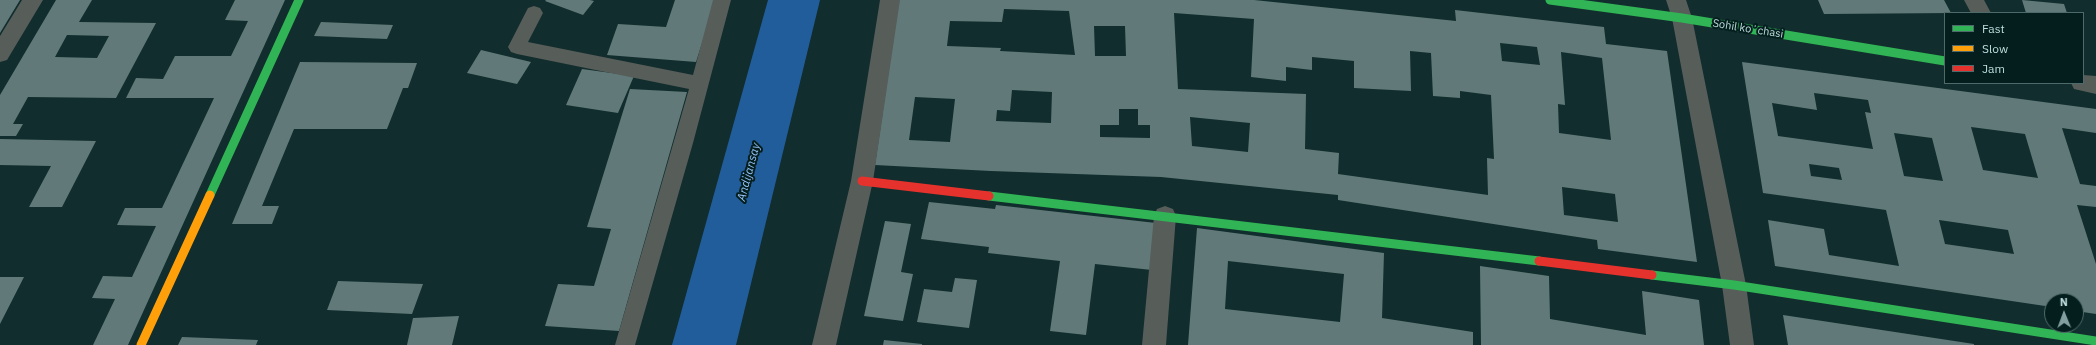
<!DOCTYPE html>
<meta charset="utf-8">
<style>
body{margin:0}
#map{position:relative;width:2096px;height:345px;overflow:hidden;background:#112d2d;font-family:"IBM Plex Sans",sans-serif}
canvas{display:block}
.legend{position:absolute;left:1944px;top:12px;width:140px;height:72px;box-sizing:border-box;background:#041e1e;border:1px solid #4f6a6a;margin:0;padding:5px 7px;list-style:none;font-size:12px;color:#bfdddc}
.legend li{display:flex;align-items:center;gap:8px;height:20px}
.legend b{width:20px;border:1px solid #4f6a6a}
.north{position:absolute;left:2044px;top:293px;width:40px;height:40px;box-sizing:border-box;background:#041e1e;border:1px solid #4f6a6a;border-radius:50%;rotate:359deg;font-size:11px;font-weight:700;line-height:16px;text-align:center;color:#bfdddc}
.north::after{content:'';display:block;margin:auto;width:14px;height:18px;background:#829f9f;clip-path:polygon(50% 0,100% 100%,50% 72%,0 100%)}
</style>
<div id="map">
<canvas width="2096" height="345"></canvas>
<ul class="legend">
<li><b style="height:5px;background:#30b455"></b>Fast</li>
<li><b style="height:5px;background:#ff9f0a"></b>Slow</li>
<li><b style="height:5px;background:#e5322d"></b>Jam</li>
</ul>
<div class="north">N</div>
</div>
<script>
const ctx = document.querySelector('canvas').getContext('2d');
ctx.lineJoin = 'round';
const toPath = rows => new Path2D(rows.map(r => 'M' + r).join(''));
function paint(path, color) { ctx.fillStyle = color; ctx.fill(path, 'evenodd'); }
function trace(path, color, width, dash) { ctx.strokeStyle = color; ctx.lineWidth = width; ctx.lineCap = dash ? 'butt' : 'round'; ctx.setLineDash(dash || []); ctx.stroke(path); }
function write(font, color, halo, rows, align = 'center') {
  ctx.font = font + ' "IBM Plex Sans",sans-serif'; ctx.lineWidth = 4; ctx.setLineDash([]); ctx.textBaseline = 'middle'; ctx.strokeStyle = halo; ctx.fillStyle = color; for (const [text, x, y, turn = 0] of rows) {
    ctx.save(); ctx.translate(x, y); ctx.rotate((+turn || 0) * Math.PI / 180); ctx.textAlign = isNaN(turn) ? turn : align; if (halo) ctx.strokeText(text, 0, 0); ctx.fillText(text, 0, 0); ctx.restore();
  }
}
paint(toPath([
 [768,0,820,0,736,345,672,345,768,0]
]), '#225d9b');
paint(toPath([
 [0,0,20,0,0,33],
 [56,0,92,0,79,22,156,23,116,98,28,97,13,124,23,124,16,136,0,136,0,95],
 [67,35,109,36,97,58,55,57],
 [235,0,285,0,128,345,93,345,115,299,92,298,103,276,132,277,156,226,117,225,125,208,162,208,214,98,126,98,136,78,163,79,175,56,231,56,248,21,225,20],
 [546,0,590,0,594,1,583,15,545,1],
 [675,0,716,0,696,62,607,55,618,24,666,27],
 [899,0,1254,0,1456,21,1455,10,1604,27,1606,44,1667,51,1697,262,1598,249,1597,240,1338,200,1338,195,1161,177,991,171,875,165],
 [1004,9,1069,11,1075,55,1000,51,1001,48,947,46,950,21,1002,22],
 [1174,13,1254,19,1251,77,1286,81,1286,67,1312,70,1312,57,1354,61,1354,88,1411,91,1410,51,1431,53,1433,96,1460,98,1460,91,1491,95,1494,159,1487,158,1488,195,1338,174,1339,153,1305,149,1306,94,1178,89],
 [1094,26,1125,26,1126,56,1095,56],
 [1500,43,1537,47,1540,65,1502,61],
 [1561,52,1602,58,1611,140,1559,133,1558,104,1565,105],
 [1012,90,1052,92,1051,123,996,121,997,110,1010,111],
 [915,97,955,99,950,142,909,140],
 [1119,109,1138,109,1138,125,1150,125,1150,138,1100,137,1100,125,1119,125],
 [1190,117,1250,123,1248,152,1192,146],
 [1562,187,1615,194,1618,222,1564,215],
 [1818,0,1944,0,1951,13,1824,14],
 [2022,0,2064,4,2067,13,2026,13],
 [321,22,393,25,387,39,314,36],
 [481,50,531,62,517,84,467,73],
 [300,62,417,63,408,88,403,88,387,129,294,129,262,206,279,206,272,224,232,224],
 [1742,62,2096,109,2096,133,2062,128,2080,184,2096,186,2096,207,2077,205,2096,264,2096,314,2076,311,2076,301,2052,301,2052,307,1775,266,1768,220,1824,229,1829,255,1899,266,1886,210,1763,193],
 [1814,93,1868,100,1871,113,1865,112,1873,149,1778,136,1772,103,1817,110],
 [1971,127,2025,134,2038,178,1983,170],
 [1894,133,1932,138,1943,181,1904,176],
 [1809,164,1839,168,1842,180,1811,176],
 [1939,220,2008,230,2014,254,1945,244],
 [582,69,634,76,618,113,566,105],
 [630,89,687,92,619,331,545,326,558,284,594,286,611,229,587,227],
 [0,139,96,141,62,207,29,207,51,166,0,165],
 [929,202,995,209,996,205,1156,223,1152,270,1095,264,1086,335,1050,331,1060,261,988,253,989,247,921,239],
 [885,221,911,224,901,272,913,274,903,321,864,316],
 [1197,228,1384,253,1382,318,1473,332,1473,345,1188,345],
 [1228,261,1344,274,1340,322,1225,309],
 [1480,266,1549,276,1550,319,1646,335,1642,291,1699,300,1704,345,1481,345],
 [0,277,24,277,0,324],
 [955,278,977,280,969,328,917,322,924,289,952,292],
 [338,281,423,284,412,314,327,310],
 [1783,315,1974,344,1974,345,1788,345],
 [459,316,452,345,407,345,413,318],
 [182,337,258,340,256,345,178,345],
 [884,340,922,344,922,345,883,345]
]), '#617a79');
paint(toPath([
 [713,0,731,0,693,143,635,345,615,345,689,89,517,54,511,52,508,47,528,8,534,6,540,8,543,13,528,42,693,75,713,0]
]), '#575d59');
paint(toPath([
 [22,0,43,0,7,60,0,62,0,36,22,0],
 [880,0,900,0,873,181,836,345,812,345,851,181,880,0],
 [1666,0,1686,0,1692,18,1746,285,1754,345,1730,345,1722,285,1672,18,1666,0],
 [1964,0,1984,0,1991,13,1971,13,1964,0],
 [2083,75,2096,76,2096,94,2074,89,2071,83,2083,83,2083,75],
 [1165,206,1173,209,1176,216,1166,345,1142,345,1154,216,1157,209,1165,206]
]), '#575d59');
trace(toPath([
 [1550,0,1682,18,1945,61],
 [210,195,299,0],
 [989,196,1539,261],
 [1652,275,1734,285,2096,341]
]), '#30b455', 9);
trace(toPath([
 [141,345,210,195]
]), '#ff9f0a', 9);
trace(toPath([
 [862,181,989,196],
 [1539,261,1652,275]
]), '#e5322d', 9);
write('11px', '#bfdddc', '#041e1e', [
 ["Sohil koʻchasi",1748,29,9]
]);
write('italic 12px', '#95c3fb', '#041e1e', [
 ["Andijansay",749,172,-75]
]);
</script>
